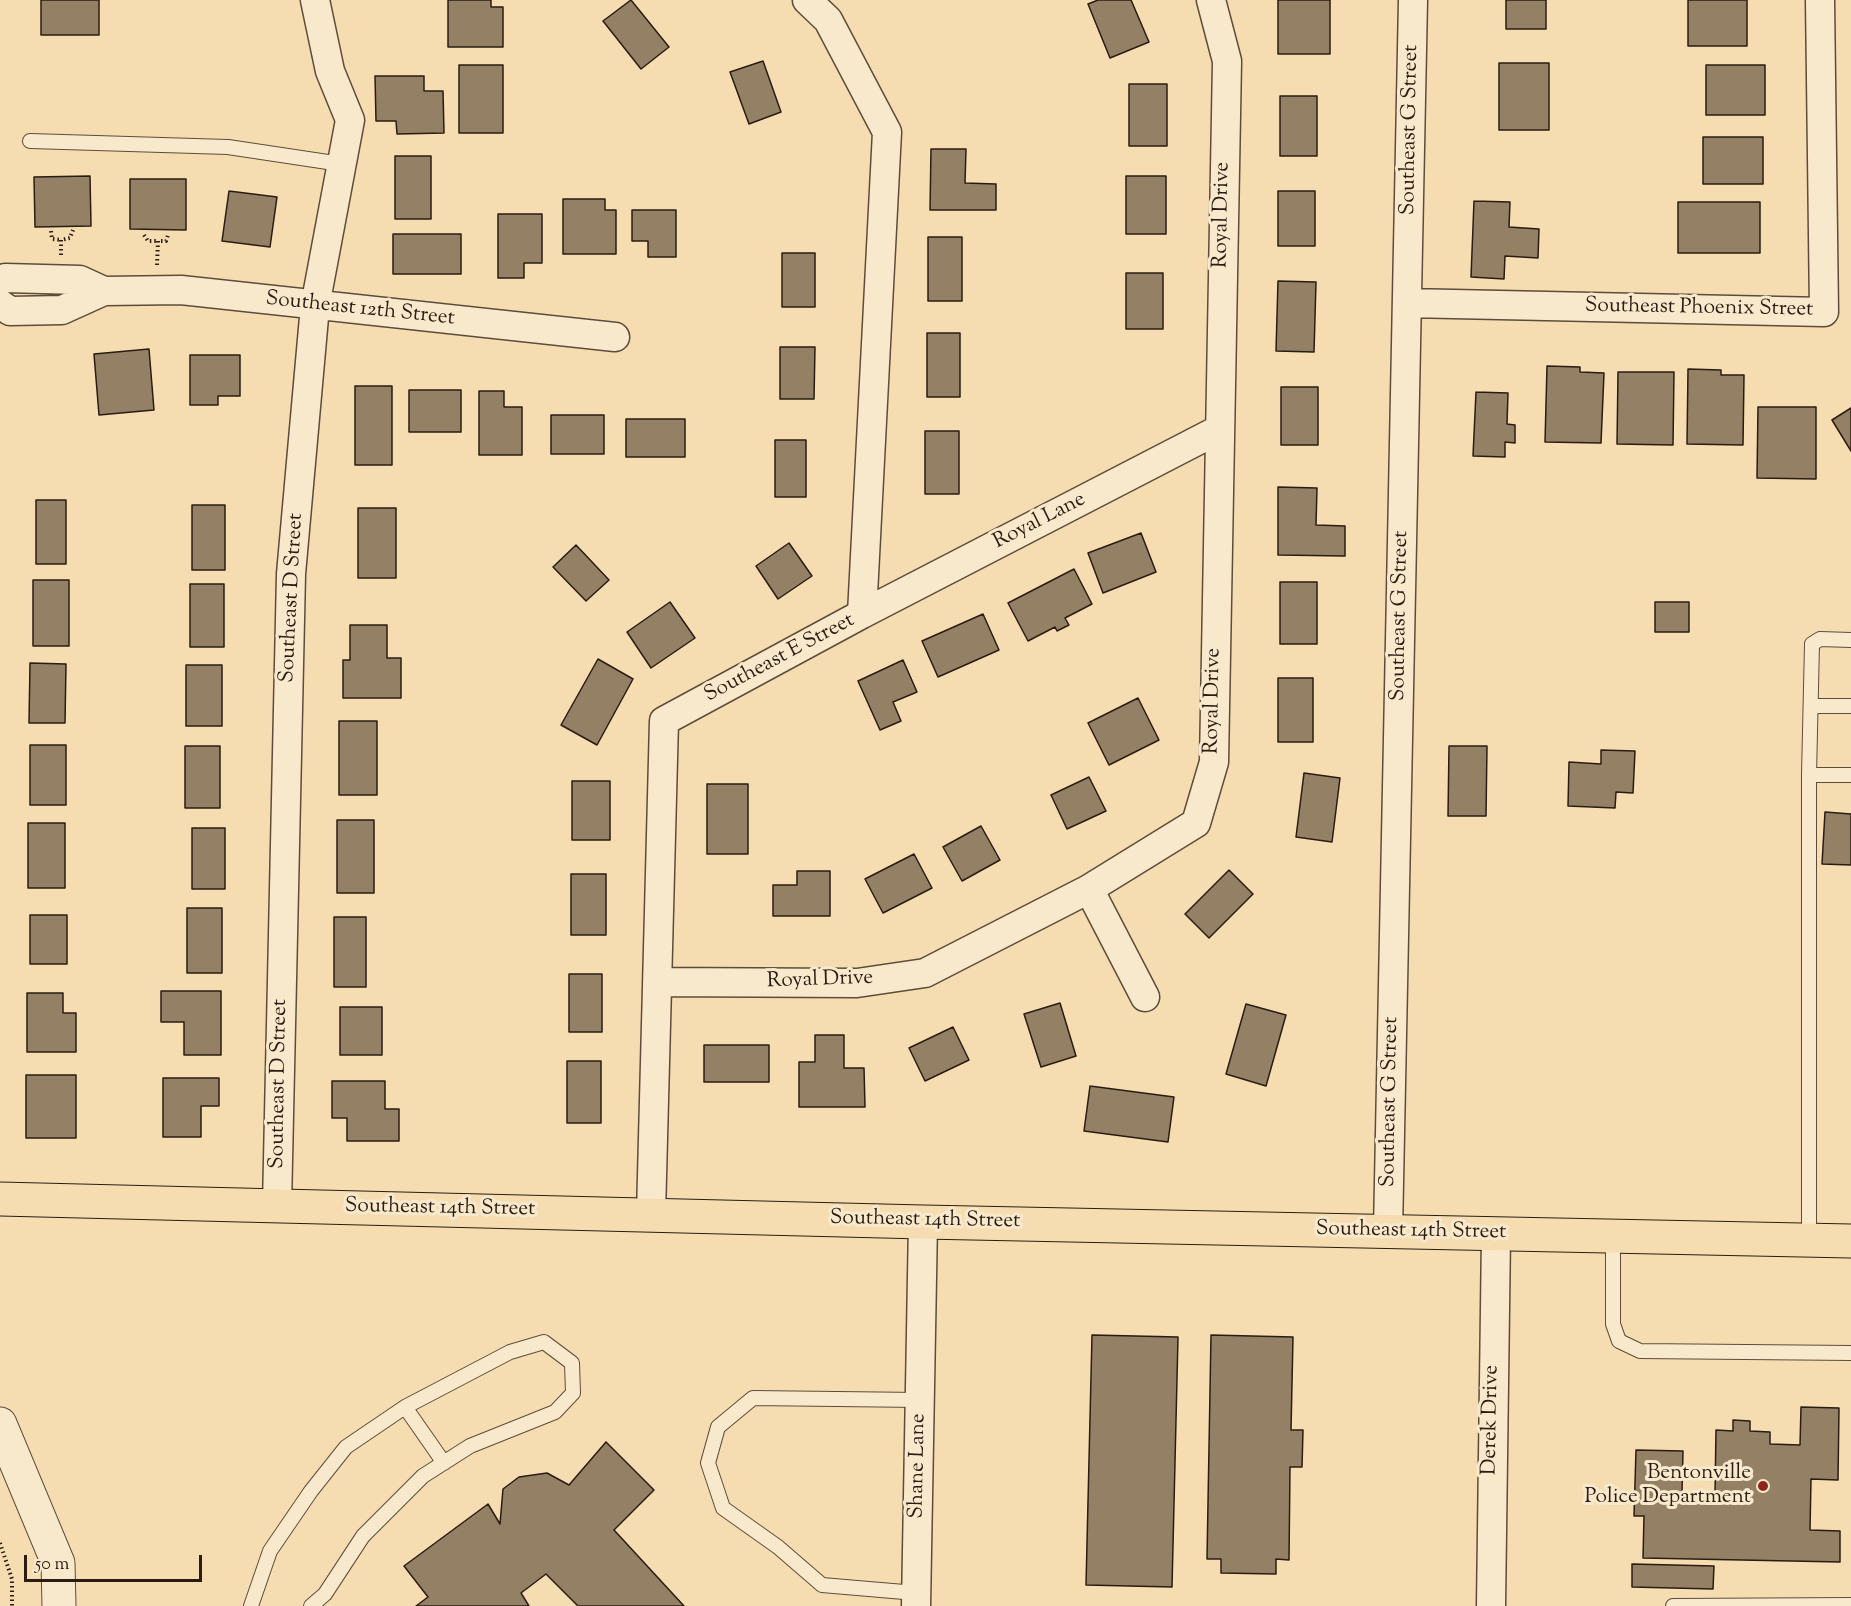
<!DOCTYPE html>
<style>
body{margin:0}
#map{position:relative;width:1851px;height:1606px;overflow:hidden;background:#f5ddb1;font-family:"Sorts Mill Goudy",serif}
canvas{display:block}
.scale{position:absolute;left:24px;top:1555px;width:178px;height:27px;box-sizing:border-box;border:3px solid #2a1c13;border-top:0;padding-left:8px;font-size:18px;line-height:21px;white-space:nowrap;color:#2a1c13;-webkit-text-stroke:4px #f8e9cc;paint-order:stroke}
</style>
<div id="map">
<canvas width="1851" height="1606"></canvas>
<div class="scale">50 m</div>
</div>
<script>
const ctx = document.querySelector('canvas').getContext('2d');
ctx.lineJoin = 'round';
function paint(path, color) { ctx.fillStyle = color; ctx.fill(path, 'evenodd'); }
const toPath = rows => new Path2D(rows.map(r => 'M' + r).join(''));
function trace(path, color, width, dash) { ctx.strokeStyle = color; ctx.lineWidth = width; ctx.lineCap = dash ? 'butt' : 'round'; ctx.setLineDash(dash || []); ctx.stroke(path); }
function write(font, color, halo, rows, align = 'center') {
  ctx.font = font + ' "Sorts Mill Goudy",serif'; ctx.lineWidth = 6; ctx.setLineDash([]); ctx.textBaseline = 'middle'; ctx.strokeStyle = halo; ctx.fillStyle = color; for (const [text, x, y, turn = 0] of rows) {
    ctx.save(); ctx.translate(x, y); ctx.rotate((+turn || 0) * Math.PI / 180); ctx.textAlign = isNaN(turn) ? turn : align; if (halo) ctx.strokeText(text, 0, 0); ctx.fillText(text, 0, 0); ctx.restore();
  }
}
const building = toPath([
 [41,0,99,0,99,35,41,35,41,0],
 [448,0,491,0,491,7,503,7,503,47,448,47,448,0],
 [631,0,669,47,641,69,603,21,631,0],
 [1098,0,1131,0,1149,42,1110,58,1088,4,1098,0],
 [1278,0,1330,0,1330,54,1278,54,1278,0],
 [1506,0,1546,0,1546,29,1506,29,1506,0],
 [1688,0,1747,0,1747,46,1688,46,1688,0],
 [763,61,781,112,749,124,730,72,763,61],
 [1499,63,1549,63,1549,130,1499,130,1499,63],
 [459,65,503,65,503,133,459,133,459,65],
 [1706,65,1765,65,1765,115,1706,115,1706,65],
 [375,76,424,76,424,91,443,91,444,133,397,134,396,121,376,121,375,76],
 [1129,84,1167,84,1167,146,1129,146,1129,84],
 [1280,96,1317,96,1317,156,1280,156,1280,96],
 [1703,137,1763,137,1763,184,1703,184,1703,137],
 [931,149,966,149,965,183,996,184,996,210,930,210,931,149],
 [395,156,431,156,431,219,395,219,395,156],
 [90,176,91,226,35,227,34,177,90,176],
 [1126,176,1166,176,1166,234,1126,234,1126,176],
 [130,179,186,179,186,230,130,229,130,179],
 [229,191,277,197,270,247,222,241,229,191],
 [1278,191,1315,191,1315,246,1278,246,1278,191],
 [563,199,605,199,605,210,616,210,616,254,563,254,563,199],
 [1474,201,1510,202,1509,227,1539,229,1538,258,1505,256,1504,279,1471,277,1474,201],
 [1678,202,1760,202,1760,253,1678,253,1678,202],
 [632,210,676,210,676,257,648,257,648,241,632,241,632,210],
 [498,214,542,214,542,263,524,263,524,278,498,278,498,214],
 [393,234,461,234,461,274,393,274,393,234],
 [928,237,962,237,962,301,928,301,928,237],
 [782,253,815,253,815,307,782,307,782,253],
 [1126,273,1163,273,1163,329,1126,329,1126,273],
 [1278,281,1316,282,1314,352,1276,351,1278,281],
 [927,333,960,333,960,397,927,397,927,333],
 [780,347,815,347,814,399,780,399,780,347],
 [149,349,154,410,99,415,94,354,149,349],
 [190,355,240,355,240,396,218,396,218,405,190,405,190,355],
 [1547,366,1580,367,1580,372,1604,373,1601,443,1545,442,1547,366],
 [1688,369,1721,370,1721,375,1744,375,1743,445,1687,444,1688,369],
 [1618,372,1674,372,1673,445,1617,444,1618,372],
 [355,386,392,386,392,465,355,465,355,386],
 [1281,387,1318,387,1318,445,1281,445,1281,387],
 [409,390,461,390,461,432,409,432,409,390],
 [479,391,504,391,504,407,522,407,522,455,479,455,479,391],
 [1476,392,1508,393,1507,424,1515,425,1515,443,1505,442,1505,457,1473,456,1476,392],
 [1758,407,1816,407,1816,479,1757,478,1758,407],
 [1851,408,1851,451,1832,420,1851,408],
 [551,415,604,415,604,454,551,454,551,415],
 [626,419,685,419,685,457,626,457,626,419],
 [925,431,959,431,959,494,925,494,925,431],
 [775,440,806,440,806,497,775,497,775,440],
 [1278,487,1317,488,1316,525,1345,526,1345,556,1278,555,1278,487],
 [36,500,66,500,66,564,36,564,36,500],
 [192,505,225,505,225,570,192,570,192,505],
 [358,508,396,508,396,578,358,578,358,508],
 [1141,533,1156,572,1103,593,1088,553,1141,533],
 [789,543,812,576,778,599,756,566,789,543],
 [576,545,609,580,586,601,553,567,576,545],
 [1074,569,1092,604,1065,618,1069,625,1057,631,1055,627,1028,641,1008,603,1074,569],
 [33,580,69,580,69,646,33,646,33,580],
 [1280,582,1317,582,1317,644,1280,644,1280,582],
 [190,584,224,584,224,647,190,647,190,584],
 [670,602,695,638,651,668,627,632,670,602],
 [1655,602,1689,602,1689,632,1655,632,1655,602],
 [983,614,999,650,938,677,922,641,983,614],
 [350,625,387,625,387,658,401,658,401,698,343,698,343,660,350,660,350,625],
 [598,659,633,679,597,745,561,725,598,659],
 [903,660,917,692,893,702,901,721,880,730,858,681,903,660],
 [30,663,66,664,65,723,29,723,30,663],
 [186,665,222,665,222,726,186,726,186,665],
 [1278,678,1313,678,1313,742,1278,742,1278,678],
 [1138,698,1159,740,1109,765,1088,723,1138,698],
 [339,721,377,721,377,795,339,795,339,721],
 [30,745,66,745,66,805,30,805,30,745],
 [185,746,220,746,220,808,185,808,185,746],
 [1449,746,1487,746,1486,816,1448,816,1449,746],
 [1601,750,1635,751,1633,793,1616,792,1615,808,1568,806,1569,762,1601,764,1601,750],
 [1304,773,1340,778,1332,842,1296,837,1304,773],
 [1089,777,1106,811,1067,829,1051,795,1089,777],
 [572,781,610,781,610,840,572,840,572,781],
 [707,784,748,784,748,854,707,854,707,784],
 [1825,812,1851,814,1851,865,1822,864,1825,812],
 [337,820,374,820,374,893,337,893,337,820],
 [28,823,65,823,65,888,28,888,28,823],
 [981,826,1000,860,962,881,943,847,981,826],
 [192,828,225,828,225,889,192,889,192,828],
 [914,854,932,888,883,913,865,879,914,854],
 [1229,870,1253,894,1209,938,1185,914,1229,870],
 [797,871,830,871,830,916,773,916,773,885,797,885,797,871],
 [571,874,606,874,606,935,571,935,571,874],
 [187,908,222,908,222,973,187,973,187,908],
 [30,915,67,915,67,964,30,964,30,915],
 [334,917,366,917,366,987,334,987,334,917],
 [569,974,602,974,602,1032,569,1032,569,974],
 [161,991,221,991,221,1055,184,1055,184,1022,161,1022,161,991],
 [27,993,63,993,63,1013,76,1013,76,1052,27,1052,27,993],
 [1060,1003,1076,1056,1041,1067,1024,1014,1060,1003],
 [1246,1004,1286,1015,1266,1086,1226,1074,1246,1004],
 [340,1007,382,1007,382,1055,340,1055,340,1007],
 [953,1027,969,1060,925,1081,909,1048,953,1027],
 [815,1035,844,1035,844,1068,864,1068,865,1107,799,1107,799,1062,815,1062,815,1035],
 [704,1045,769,1045,769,1082,704,1082,704,1045],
 [567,1061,601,1061,601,1123,567,1123,567,1061],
 [26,1075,76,1075,76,1138,26,1138,26,1075],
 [163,1078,219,1078,219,1106,201,1106,201,1137,163,1137,163,1078],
 [332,1081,385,1081,385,1109,399,1109,399,1141,347,1141,347,1118,332,1118,332,1081],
 [1090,1086,1174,1097,1168,1142,1084,1131,1090,1086],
 [1092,1335,1178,1337,1172,1587,1086,1585,1092,1335],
 [1211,1335,1293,1337,1291,1430,1303,1430,1302,1467,1290,1467,1289,1560,1276,1559,1276,1574,1221,1573,1221,1559,1207,1559,1211,1335],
 [1801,1407,1839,1408,1838,1480,1811,1479,1810,1530,1840,1531,1840,1562,1643,1558,1644,1516,1634,1516,1636,1450,1683,1451,1682,1492,1715,1493,1716,1430,1733,1431,1733,1420,1750,1421,1750,1431,1770,1432,1770,1444,1800,1445,1801,1407],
 [606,1442,654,1490,614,1530,684,1606,578,1606,546,1574,521,1593,529,1606,416,1606,428,1597,404,1566,488,1504,500,1524,503,1489,519,1477,547,1473,569,1485,606,1442],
 [1632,1564,1714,1566,1713,1589,1632,1587,1632,1564]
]);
paint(building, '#948065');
trace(building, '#2a1c13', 1.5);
const service = toPath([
 [30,141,228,147,341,164],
 [1811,706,1851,706],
 [1809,775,1851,775],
 [1613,1236,1613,1324,1619,1341,1640,1351,1851,1353],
 [1809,1240,1809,775,1812,644,1820,639,1851,640],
 [405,1407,444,1463],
 [916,1593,822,1585,778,1547,723,1508,708,1463,718,1427,753,1398,920,1400],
 [251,1606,270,1551,311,1491,346,1447,405,1407,510,1352,544,1342,572,1363,573,1393,555,1412,470,1446,423,1476,363,1536,325,1594,311,1606],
 [1673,1606,1851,1605]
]);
const minor = toPath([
 [0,280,5,278,80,280,104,291],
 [1407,303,1824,312,1820,0],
 [0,304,10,311,62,310,104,291,181,290,615,337],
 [862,614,1218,430],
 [1089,889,1145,997],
 [657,982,857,983,925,973,1089,889,1196,823,1214,762,1227,61,1211,0],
 [277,1205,291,574,315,306,350,120,330,71,315,0],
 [651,1214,664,721,862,614,887,132,828,20,807,0],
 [1388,1231,1413,0],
 [916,1606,923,1222],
 [1491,1606,1496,1234]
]);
const tertiary = toPath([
 [0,1424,58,1563,59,1606]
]);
const primary = toPath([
 [0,1199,923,1222,1851,1241]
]);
trace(service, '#5d4c3a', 16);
trace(minor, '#5d4c3a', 31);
trace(tertiary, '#5d4c3a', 35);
trace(primary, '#2a1c13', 35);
trace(toPath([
 [51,231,52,239,61,240],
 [144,235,148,241,158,241],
 [61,255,61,240,70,238,73,230],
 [157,265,158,241,166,241,168,235],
 [0,1543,12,1579,12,1606]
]), '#2a1c13', 4, [1.5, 3]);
trace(service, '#f8e9cc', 14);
trace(minor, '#f8e9cc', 28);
trace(tertiary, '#f8e9cc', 33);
trace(primary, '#f5ddb1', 33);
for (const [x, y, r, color] of [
 [1763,1486,6,"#8f2418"]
]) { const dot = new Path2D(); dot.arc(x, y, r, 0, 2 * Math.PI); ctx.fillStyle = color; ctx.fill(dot); trace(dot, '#f8e9cc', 2); }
write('21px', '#2a1c13', '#f8e9cc', [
 ["Southeast G Street",1411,130,-89],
 ["Royal Drive",1223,215,-89],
 ["Southeast Phoenix Street",1699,309,1],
 ["Southeast 12th Street",360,310,6],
 ["Royal Lane",1040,522,-27],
 ["Southeast D Street",293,598,-87],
 ["Southeast G Street",1401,616,-89],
 ["Southeast E Street",780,659,-28],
 ["Royal Drive",1214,701,-89],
 ["Royal Drive",820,981,-2],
 ["Southeast D Street",280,1084,-89],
 ["Southeast G Street",1391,1102,-89],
 ["Southeast 14th Street",440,1209,1],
 ["Southeast 14th Street",925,1221,1],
 ["Southeast 14th Street",1411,1232,1],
 ["Derek Drive",1492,1420,-89],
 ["Shane Lane",919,1466,-89]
]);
write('21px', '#2a1c13', '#f8e9cc', [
 ["Bentonville",1751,1474],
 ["Police Department",1751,1498]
], 'right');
</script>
